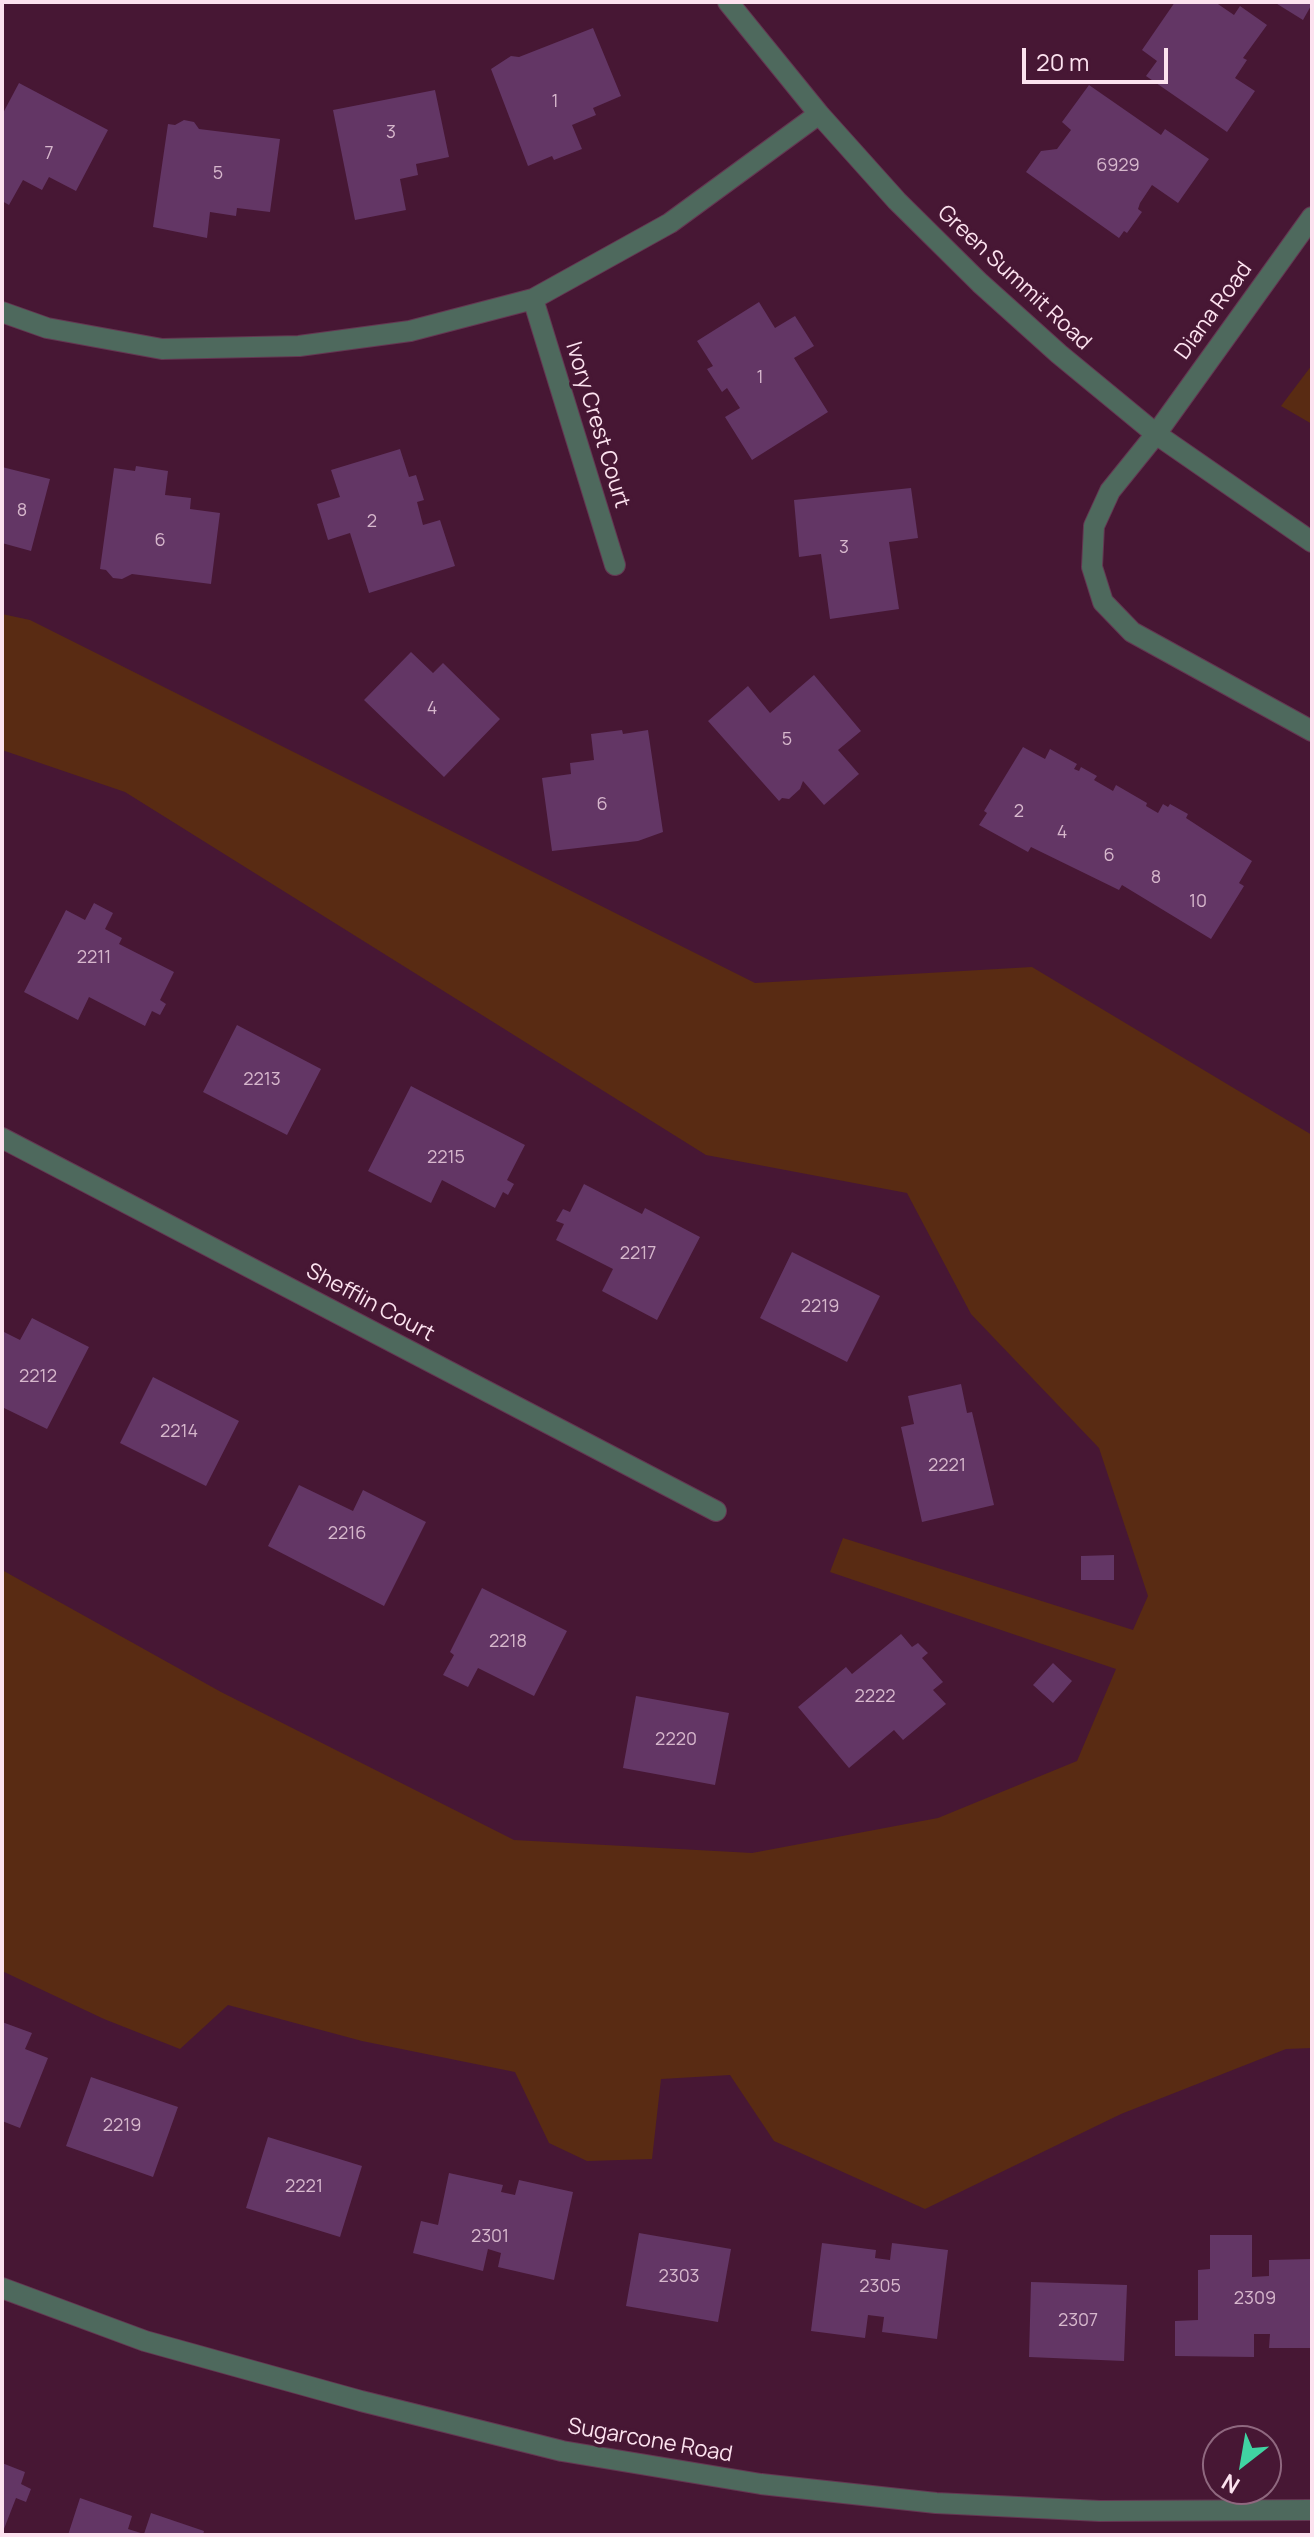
<!DOCTYPE html>
<style>
body{margin:0}
#map{position:relative;width:1314px;height:2537px;overflow:hidden;background:#471734;font-family:Manrope,sans-serif}
canvas{display:block}
.frame{position:absolute;inset:0;border:4px solid #fce2ef;pointer-events:none}
.north{position:absolute;left:1202px;top:2425px;width:80px;height:80px;box-sizing:border-box;background:#471734;border:2px solid #8f687f;border-radius:50%;rotate:211deg;font-size:22px;font-weight:700;line-height:32px;text-align:center;color:#fce2ef}
.north::after{content:'';display:block;margin:auto;width:28px;height:36px;background:#40d4a2;clip-path:polygon(50% 0,100% 100%,50% 72%,0 100%)}
.scale{position:absolute;left:1022px;top:48px;width:146px;height:36px;box-sizing:border-box;border:4px solid #fce2ef;border-top:0;padding-left:10px;font-size:24px;line-height:28px;white-space:nowrap;color:#fce2ef;-webkit-text-stroke:6px #471734;paint-order:stroke}
</style>
<div id="map">
<canvas width="1314" height="2537"></canvas>
<div class="frame"></div>
<div class="north">N</div>
<div class="scale">20 m</div>
</div>
<script>
const ctx = document.querySelector('canvas').getContext('2d');
ctx.lineJoin = 'round';
function paint(path, color) { ctx.fillStyle = color; ctx.fill(path, 'evenodd'); }
const toPath = rows => new Path2D(rows.map(r => 'M' + r).join(''));
function trace(path, color, width, dash) { ctx.strokeStyle = color; ctx.lineWidth = width; ctx.lineCap = dash ? 'butt' : 'round'; ctx.setLineDash(dash || []); ctx.stroke(path); }
function write(font, color, halo, rows, align = 'center') {
  ctx.font = font + ' Manrope,sans-serif'; ctx.lineWidth = 7; ctx.setLineDash([]); ctx.textBaseline = 'middle'; ctx.strokeStyle = halo; ctx.fillStyle = color; for (const [text, x, y, turn = 0] of rows) {
    ctx.save(); ctx.translate(x, y); ctx.rotate((+turn || 0) * Math.PI / 180); ctx.textAlign = isNaN(turn) ? turn : align; if (halo) ctx.strokeText(text, 0, 0); ctx.fillText(text, 0, 0); ctx.restore();
  }
}
paint(toPath([
 [1312,365,1312,424,1281,406],
 [2,614,30,620,755,983,1032,967,1312,1135,1312,2048,1286,2049,1121,2114,925,2209,774,2141,730,2075,661,2079,652,2159,587,2161,549,2143,515,2072,362,2041,228,2005,180,2049,104,2019,2,1971,2,1570,221,1692,514,1840,752,1853,938,1818,1077,1761,1116,1669,830,1572,843,1538,1133,1630,1148,1596,1099,1448,971,1314,907,1193,706,1155,125,792,2,750]
]), '#592b13');
paint(toPath([
 [1175,2,1215,2,1234,15,1240,6,1267,25,1243,58,1247,60,1235,78,1255,91,1227,132,1146,76,1157,61,1142,50],
 [1274,2,1312,2,1312,4,1303,20],
 [593,28,621,96,593,108,596,115,572,125,582,149,554,160,552,156,528,166,491,69,511,56,519,57],
 [19,83,108,130,76,191,49,177,42,190,23,180,9,205,2,201,2,115],
 [1089,85,1161,135,1165,129,1209,159,1178,203,1152,185,1140,203,1138,209,1142,212,1127,233,1124,231,1119,238,1026,172,1041,151,1057,149,1071,130,1062,122],
 [435,90,449,157,416,164,418,175,400,179,406,210,355,220,333,110],
 [184,120,194,122,199,129,280,139,270,212,237,208,236,216,210,212,207,238,153,227,168,124,175,125],
 [759,302,775,328,795,316,814,346,794,358,828,412,752,460,725,417,740,408,727,388,722,392,707,369,713,366,697,341],
 [400,449,409,477,416,475,424,500,417,502,423,525,440,520,455,566,369,593,350,533,328,540,317,504,340,497,331,470],
 [136,466,168,471,165,495,191,498,190,509,220,513,211,584,132,574,122,579,113,578,106,570,100,569,114,468,135,471],
 [2,467,50,479,31,551,2,543],
 [911,488,918,538,889,542,899,609,830,619,821,554,799,557,794,500],
 [411,652,433,673,443,663,500,719,444,777,364,700],
 [814,675,861,731,838,750,859,774,824,805,803,781,800,789,789,799,782,798,779,801,708,721,748,686,770,713],
 [622,730,623,734,648,730,663,832,638,841,552,851,542,778,571,774,570,763,594,760,591,734],
 [1023,747,1045,759,1050,749,1077,764,1074,769,1079,771,1081,767,1097,776,1094,780,1113,791,1116,785,1147,803,1146,806,1158,813,1163,804,1168,807,1170,804,1188,814,1186,818,1252,861,1239,883,1244,886,1211,939,1122,885,1119,890,1031,847,1028,852,979,825,987,813,984,811],
 [94,903,113,913,105,929,122,938,119,944,174,972,160,1000,166,1004,160,1015,152,1011,145,1026,89,997,78,1020,24,992,66,910,85,920],
 [237,1025,321,1069,287,1135,203,1092],
 [411,1086,525,1145,507,1180,514,1184,508,1195,503,1192,495,1208,442,1180,431,1203,368,1171],
 [584,1184,642,1214,645,1208,700,1237,657,1320,602,1291,613,1269,556,1240,564,1224,556,1221,563,1209,570,1212],
 [792,1252,880,1296,847,1362,760,1318],
 [32,1318,89,1347,47,1429,2,1407,2,1331,20,1340],
 [153,1377,239,1421,206,1486,120,1443],
 [961,1384,967,1413,972,1412,994,1505,922,1522,901,1427,914,1424,908,1396],
 [299,1485,353,1511,363,1490,426,1522,384,1606,268,1546],
 [1114,1555,1114,1580,1081,1580,1081,1556],
 [482,1588,567,1631,534,1696,478,1668,468,1687,443,1675,454,1655,450,1652],
 [901,1634,912,1647,918,1643,928,1653,922,1658,943,1682,933,1690,946,1704,903,1740,894,1730,849,1768,798,1707,846,1667,852,1674],
 [1053,1663,1072,1681,1053,1703,1033,1685],
 [636,1696,729,1713,715,1785,623,1768],
 [2,2022,32,2033,25,2049,48,2058,20,2128,2,2121,4,2090,2,2089],
 [91,2077,178,2107,153,2177,66,2146],
 [268,2137,362,2166,340,2237,246,2208],
 [449,2173,503,2185,501,2192,515,2195,519,2180,573,2192,554,2280,498,2267,501,2253,488,2249,483,2271,413,2253,421,2221,438,2225],
 [639,2233,731,2249,718,2322,626,2306],
 [1210,2235,1252,2235,1252,2277,1269,2276,1269,2260,1312,2259,1312,2348,1269,2348,1270,2334,1254,2334,1254,2357,1175,2356,1175,2321,1198,2320,1198,2270,1210,2269],
 [822,2243,876,2250,875,2258,890,2260,892,2243,948,2250,937,2339,882,2332,884,2317,868,2315,865,2338,811,2331],
 [1031,2282,1127,2285,1124,2361,1029,2357],
 [2,2463,25,2472,21,2484,31,2489,26,2502,16,2498,2,2534],
 [80,2498,132,2516,128,2529,144,2534,151,2513,204,2531,203,2535,68,2535]
]), '#633665');
const minor = toPath([
 [728,2,819,114,897,201,980,283,1059,354,1156,434,1312,542],
 [1312,217,1156,434,1110,491,1094,526,1092,567,1103,602,1132,632,1312,731],
 [533,299,615,565],
 [2,312,47,328,162,349,299,346,410,331,533,299,670,223,819,114],
 [2,1138,716,1511],
 [2,2288,145,2341,361,2401,562,2451,761,2484,936,2503,1100,2511,1312,2510]
]);
trace(minor, '#643752', 22);
trace(minor, '#4e695d', 20);
write('18px', '#d6b7cc', null, [
 ["1",555,102],
 ["3",391,133],
 ["7",49,154],
 ["6929",1118,166],
 ["5",218,174],
 ["1",760,378],
 ["8",22,511],
 ["2",372,522],
 ["6",160,541],
 ["3",844,548],
 ["4",432,709],
 ["5",787,740],
 ["6",602,805],
 ["2",1019,812],
 ["4",1062,833],
 ["6",1109,856],
 ["8",1156,878],
 ["10",1198,902],
 ["2211",94,958],
 ["2213",262,1080],
 ["2215",446,1158],
 ["2217",638,1254],
 ["2219",820,1307],
 ["2212",38,1377],
 ["2214",179,1432],
 ["2221",947,1466],
 ["2216",347,1534],
 ["2218",508,1642],
 ["2222",875,1697],
 ["2220",676,1740],
 ["2219",122,2126],
 ["2221",304,2187],
 ["2301",490,2237],
 ["2303",679,2277],
 ["2305",880,2287],
 ["2309",1255,2299],
 ["2307",1078,2321]
]);
write('22px', '#fce2ef', '#471734', [
 ["Green Summit Road",1014,278,43],
 ["Diana Road",1214,311,-54],
 ["Ivory Crest Court",597,425,73],
 ["Shefflin Court",370,1303,28],
 ["Sugarcone Road",650,2441,10]
]);
</script>
